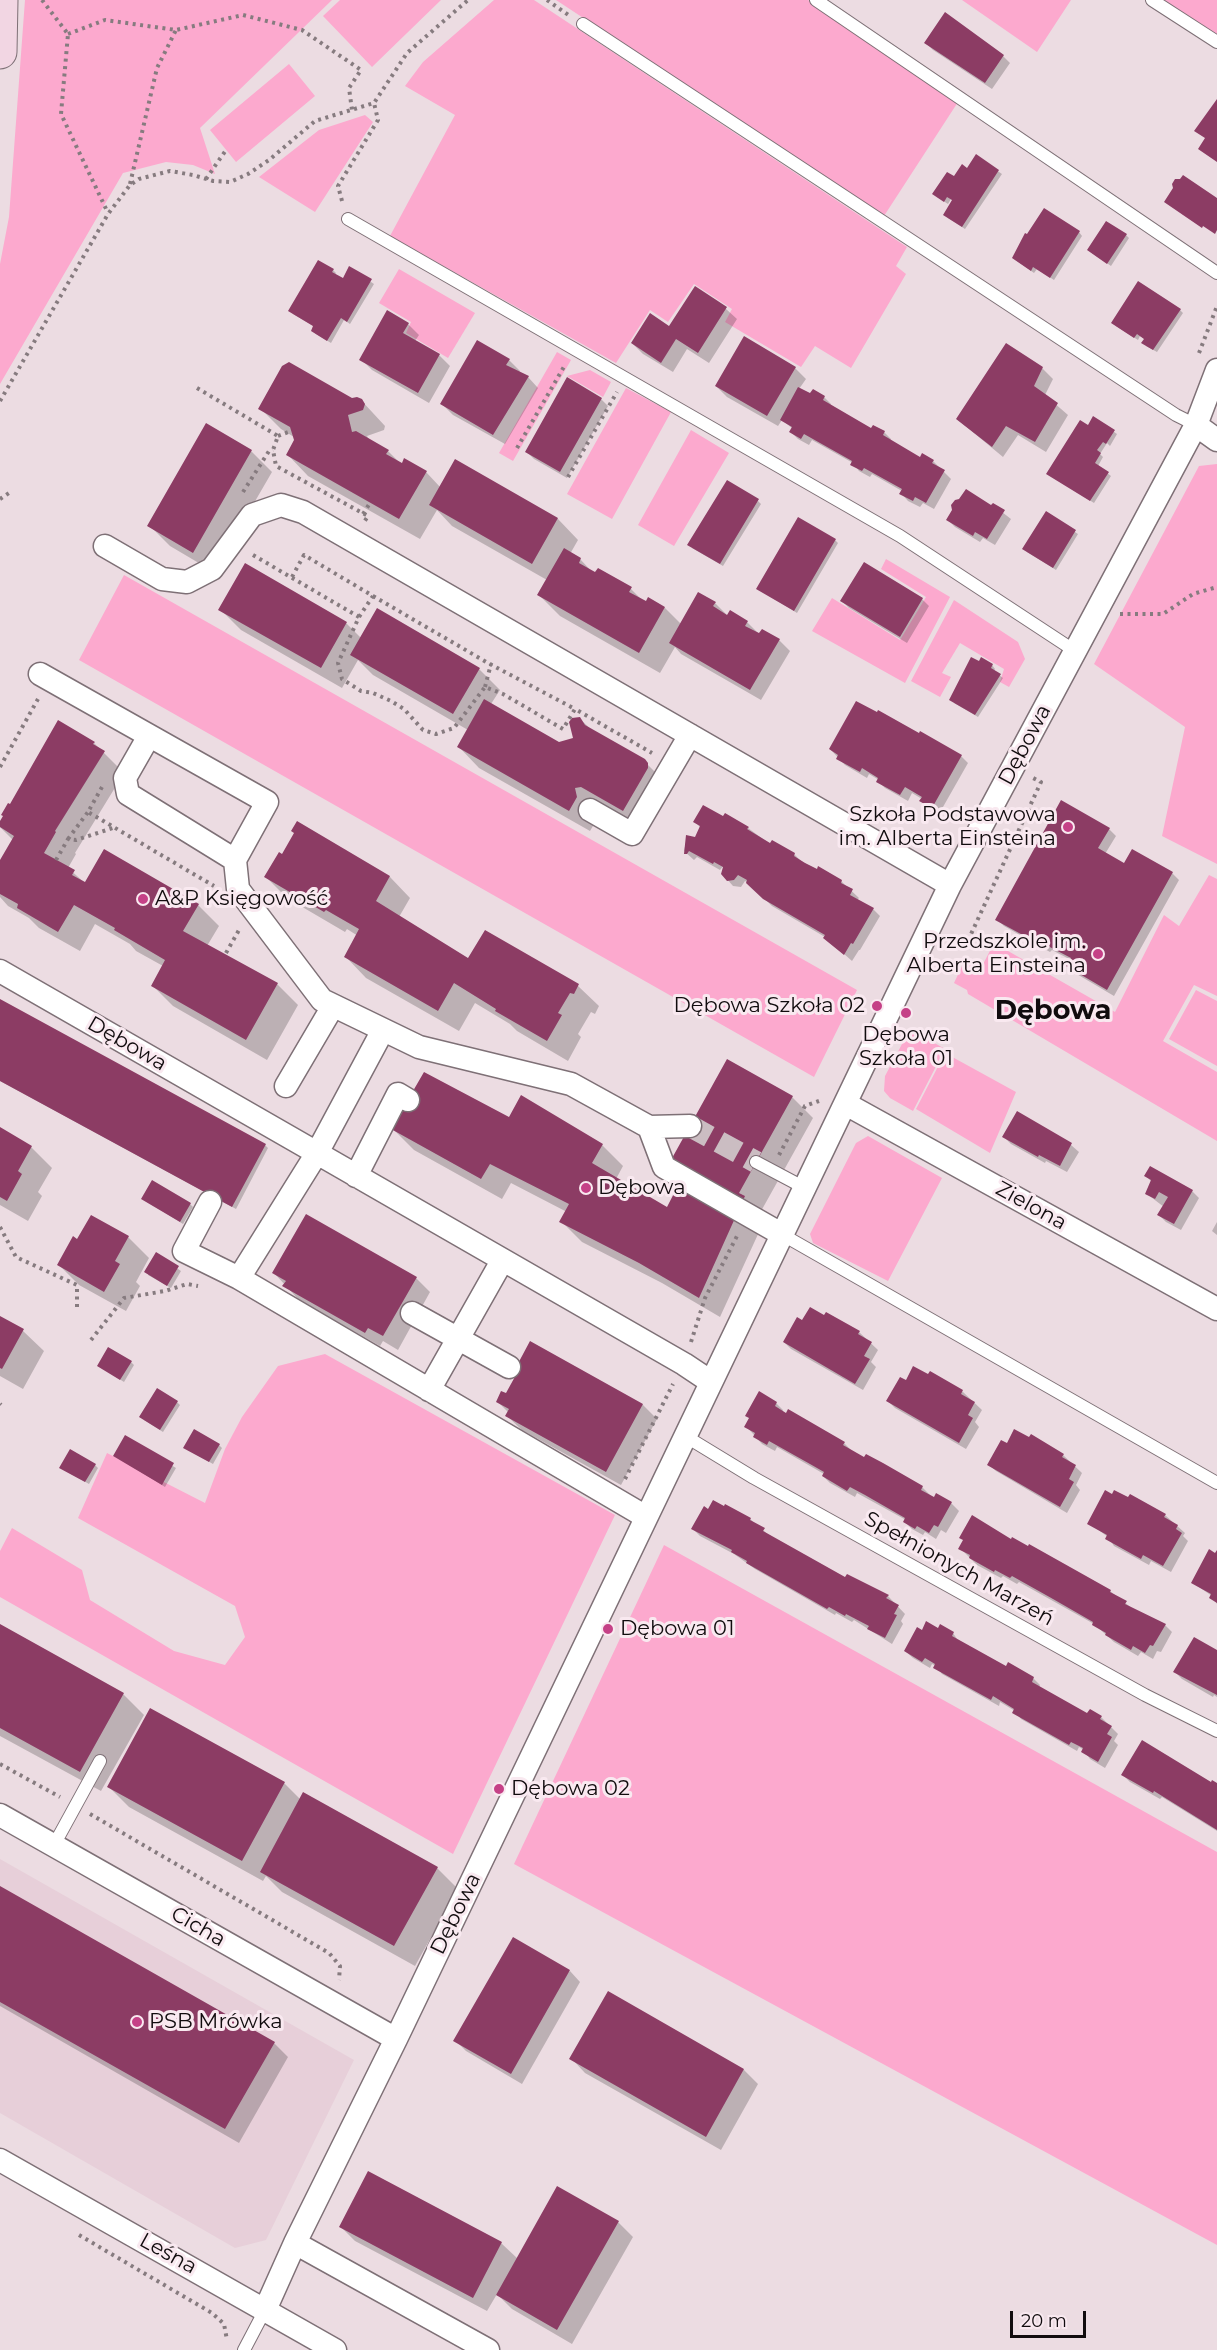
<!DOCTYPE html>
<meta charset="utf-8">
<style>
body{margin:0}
#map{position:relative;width:1217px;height:2350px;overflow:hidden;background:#ecdce2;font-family:Montserrat,sans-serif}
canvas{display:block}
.scale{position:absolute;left:1010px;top:2311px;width:76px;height:27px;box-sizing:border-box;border:3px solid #110c0e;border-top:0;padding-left:8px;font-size:18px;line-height:21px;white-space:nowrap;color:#110c0e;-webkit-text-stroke:4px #f9e9f0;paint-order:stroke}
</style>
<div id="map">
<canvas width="1217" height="2350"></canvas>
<div class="scale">20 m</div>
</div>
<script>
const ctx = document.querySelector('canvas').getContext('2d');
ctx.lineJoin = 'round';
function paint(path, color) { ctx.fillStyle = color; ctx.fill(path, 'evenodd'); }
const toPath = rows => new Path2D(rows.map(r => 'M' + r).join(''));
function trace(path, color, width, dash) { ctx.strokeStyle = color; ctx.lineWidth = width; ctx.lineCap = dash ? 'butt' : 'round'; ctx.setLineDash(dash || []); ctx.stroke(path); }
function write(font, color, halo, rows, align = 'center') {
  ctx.font = font + ' Montserrat,sans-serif'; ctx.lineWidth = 6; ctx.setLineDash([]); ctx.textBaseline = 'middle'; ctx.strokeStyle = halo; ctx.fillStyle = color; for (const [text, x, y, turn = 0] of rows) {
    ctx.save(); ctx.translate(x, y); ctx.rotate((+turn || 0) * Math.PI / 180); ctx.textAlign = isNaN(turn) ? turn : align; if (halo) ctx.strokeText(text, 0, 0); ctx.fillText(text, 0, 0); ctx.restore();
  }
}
paint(toPath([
 [0,1859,354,2060,266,2240,235,2248,0,2113]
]), '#e7cfd9');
paint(toPath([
 [25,0,332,0,200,128,215,174,193,165,166,162,123,173,0,384,0,264,9,217],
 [340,0,441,0,372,67,323,16],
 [494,0,534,0,907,247,896,266,906,274,851,368,815,346,801,367,725,322,732,309,694,284,668,322,650,310,616,363,390,236,455,115,405,86,423,62],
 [556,0,808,0,958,102,884,216],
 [962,0,1071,0,1037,52],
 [1161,0,1217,0,1217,36],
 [289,64,315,96,236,162,210,130],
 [365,115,373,122,315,212,259,177,319,130],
 [399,269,475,313,448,358,406,333,411,322,379,303],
 [557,352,571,360,513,461,499,453],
 [590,370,611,382,603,397,567,376],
 [626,388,671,412,612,519,567,494],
 [691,430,729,453,674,546,638,525],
 [1217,464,1217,864,1162,836,1185,727,1094,664,1199,466],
 [886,559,950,597,905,683,812,631,832,598,900,640,926,597,881,569],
 [124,575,857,990,814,1077,79,660],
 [954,600,1018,642,1025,659,1009,687,1000,682,1004,669,960,643,942,673,951,677,940,697,911,681],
 [1209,875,1217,879,1217,996,1194,985,1163,1041,1217,1072,1217,1141,968,994,967,990,954,983,964,962,980,970,994,943,1115,1012,1164,915,1179,926],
 [1196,990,1217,1001,1217,1066,1169,1039],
 [910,1029,945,1049,913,1111,890,1098,884,1091,885,1076],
 [945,1053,1016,1092,990,1153,916,1109],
 [868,1136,942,1178,888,1281,813,1243,810,1234,856,1143],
 [325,1354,615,1515,453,1854,0,1597,0,1551,12,1528,82,1570,90,1600,174,1651,225,1665,245,1637,235,1606,78,1518,107,1453,205,1503,225,1449,242,1417,278,1366],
 [664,1545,1217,1852,1217,2245,514,1864]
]), '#fca9ce');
paint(toPath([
 [926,43,1003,56,1010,63,992,89,933,50],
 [977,157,1002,174,965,229,948,218,954,201,951,199,948,204,937,197,968,170],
 [1079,232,1082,236,1054,280,1037,269,1034,273,1017,261],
 [1126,235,1129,238,1111,266,1092,253],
 [350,268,374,284,350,324,344,320,331,343,316,334,313,331,315,327,293,314,333,270,336,273,335,275,343,280],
 [695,288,726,309,737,319,709,363,687,349,673,372,643,354,632,343,670,328],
 [1180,310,1183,313,1157,352,1146,346,1145,339,1140,336,1138,340,1116,326],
 [408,324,419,335,415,341,439,355,450,366,429,403,372,370,361,359],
 [509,360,520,371,519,373,528,377,538,388,505,444,453,415,442,404],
 [795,368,806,379,799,389,811,395,824,397,831,404,830,406,872,430,884,432,891,439,890,441,921,459,933,461,951,479,934,509,923,503,920,507,908,501,901,493,902,491,872,474,870,477,859,471,853,463,812,440,809,445,798,439,791,432,793,429,782,420,778,426,727,397,716,386],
 [1042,368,1053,379,1045,395,1068,415,1046,452,1018,435,1003,457,957,419],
 [360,399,385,426,384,430,367,436,369,440,388,451,402,465,426,472,441,488,558,519,578,540,570,554,580,559,595,575,598,570,631,589,646,604,649,599,665,608,681,624,715,603,728,616,747,622,760,635,779,640,790,651,761,700,681,654,675,647,660,673,560,616,539,595,547,580,452,526,437,510,420,539,308,476,288,455,296,441,294,437,281,429,260,408],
 [601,399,608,406,567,478,534,459,527,452],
 [1094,418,1117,434,1110,446,1107,443,1100,454,1103,457,1098,466,1111,476,1094,503,1051,476],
 [251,451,272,472,214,572,170,546,149,525],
 [758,501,761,504,723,566,692,548],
 [993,505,1011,519,995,545,983,538,980,542,955,527,948,520,991,508],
 [1046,513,1078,534,1056,570,1027,552],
 [835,540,838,543,797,613,758,589],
 [245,565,346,623,362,639,479,669,500,690,491,704,559,743,575,739,581,720,594,732,647,764,668,785,645,831,597,819,590,831,479,768,459,747,468,730,373,675,358,660,342,688,241,630,220,609],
 [922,599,929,606,907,643,849,608,842,601],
 [992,665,995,669,994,671,1003,678,978,717,954,703],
 [94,743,124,773,75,853,76,854,68,868,86,884,198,905,219,926,207,946,277,984,298,1005,267,1060,173,1006,152,985,163,966,136,951,130,944,95,924,80,951,39,928,29,918,8,906,0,897,0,863,13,840,0,827,0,823],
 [830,749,961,756,968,763,939,814,928,808,921,801,922,799,912,793,908,801,885,788,878,781,879,780,869,774,867,778,845,765],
 [724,818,748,828,771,845,772,842,795,855,801,861,841,881,859,898,857,900,873,909,880,916,860,950,859,950,852,961,825,937,772,906,747,882,745,881,741,887,733,886,726,878,726,863,720,870,697,857,694,860,684,851,687,837,696,839,701,828,695,822],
 [297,823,390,877,410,898,399,917,469,960,578,986,599,1006,595,1014,591,1012,578,1034,581,1037,568,1061,517,1031,510,1024,475,1003,459,1031,366,978,346,957,358,936,347,929,345,932,287,898,266,877,283,856,296,833],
 [1109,829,1116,836,1105,854,1125,865,1172,873,1179,880,1114,996,1075,973,1068,966,1071,960,1052,950,1050,952,1004,926,997,919],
 [0,1001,265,1145,268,1148,236,1209,0,1081],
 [792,1097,813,1118,760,1213,765,1219,720,1317,662,1283,582,1242,561,1221,567,1212,511,1183,502,1199,414,1150,393,1129,509,1119,602,1145,623,1166,616,1179,668,1209,686,1173],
 [1018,1113,1071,1145,1079,1152,1067,1172,1046,1161,1045,1163,1011,1144,1004,1137],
 [0,1129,31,1147,52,1168,38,1192,42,1196,28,1221,0,1205],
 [1146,1176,1192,1191,1199,1198,1181,1230,1166,1222,1159,1215,1164,1207,1147,1194,1152,1182],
 [143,1199,190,1204,193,1207,183,1224],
 [92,1217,128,1237,149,1258,136,1282,140,1286,126,1311,79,1285,59,1265,78,1241],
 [1217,1222,1217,1235,1212,1231],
 [156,1254,181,1271,171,1288,148,1275],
 [274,1273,416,1278,430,1292,398,1350,383,1341,380,1346,299,1300],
 [0,1317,23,1331,44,1351,23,1389,0,1376],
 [859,1332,878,1350,871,1362,876,1367,863,1390,791,1349,784,1342],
 [531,1343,643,1405,657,1419,621,1485,522,1430,507,1416,509,1413,497,1401,506,1395,518,1373],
 [131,1362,134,1365,124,1382,99,1366],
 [930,1373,963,1392,982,1410,975,1422,979,1427,966,1449,895,1408,888,1401,906,1382,928,1376],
 [759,1393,776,1403,783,1410,782,1412,844,1443,851,1450,850,1451,865,1459,867,1456,922,1487,934,1499,937,1495,951,1503,959,1511,946,1533,941,1530,936,1539,925,1532,923,1535,912,1529,905,1522,906,1520,857,1493,855,1497,830,1483,823,1476,824,1474,777,1447,775,1451,762,1444,746,1426],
 [177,1402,180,1405,163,1432,144,1420],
 [125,1437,176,1468,165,1487,115,1456],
 [219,1445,222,1448,213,1464,188,1450],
 [1063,1455,1082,1473,1076,1485,1080,1490,1067,1513,996,1471,988,1464],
 [95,1465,98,1468,89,1484,64,1470],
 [726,1506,750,1519,771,1537,845,1579,888,1596,905,1614,901,1621,903,1624,892,1644,854,1620,852,1622,836,1613,835,1615,755,1569,734,1554,700,1536,693,1529,708,1511,725,1508],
 [1165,1515,1185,1533,1183,1536,1188,1541,1171,1572,1151,1561,1149,1565,1114,1546,1108,1537,1089,1523],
 [1011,1541,1110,1591,1133,1609,1165,1625,1172,1632,1161,1652,1157,1651,1153,1659,1141,1652,1138,1656,1114,1642,1094,1624,1019,1582,1017,1584,1003,1576,1001,1578,977,1565,960,1548],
 [1217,1553,1217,1604,1212,1596,1193,1583],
 [0,1626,123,1694,144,1715,101,1791,0,1736],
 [938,1630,953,1633,959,1642,1006,1668,1033,1678,1040,1685,1039,1687,1088,1715,1101,1717,1118,1734,1114,1741,1118,1745,1105,1768,1090,1759,1084,1750,1079,1747,1077,1751,1021,1719,1015,1711,1000,1702,999,1706,942,1674,936,1666,932,1664,930,1668,913,1658,905,1651,922,1632],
 [1217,1653,1217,1697,1214,1695,1213,1697,1182,1679,1175,1672],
 [151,1710,284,1783,301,1800,304,1795,437,1868,458,1889,415,1966,282,1892,266,1876,263,1881,129,1807,109,1787],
 [1123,1775,1217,1784,1217,1831,1162,1797,1160,1799,1130,1782],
 [0,1887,274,2043,288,2057,239,2143,0,2006],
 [570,1971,580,1982,522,2084,466,2051,455,2040],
 [608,1993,744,2070,758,2084,721,2150,585,2073,571,2058],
 [558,2188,618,2222,633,2237,572,2344,512,2309,497,2294,487,2311,355,2241,341,2227,501,2243,518,2259]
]), '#0003');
paint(toPath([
 [945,12,1004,55,985,83,924,43],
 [1217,99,1217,162,1198,149,1205,138,1194,131],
 [976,154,999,170,962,227,943,215,952,200,947,197,944,202,932,194,947,172,954,176,962,164,967,168],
 [1183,175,1217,198,1217,230,1215,234,1203,226,1202,228,1164,202,1173,188,1172,184,1175,179,1180,179],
 [1044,208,1080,231,1050,278,1033,267,1031,271,1012,258,1025,233,1027,234],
 [1106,221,1127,234,1107,264,1087,250],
 [318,260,334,269,332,272,343,278,349,266,372,279,347,322,341,318,327,341,311,331,313,326,288,311],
 [1138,281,1181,309,1153,350,1141,343,1144,339,1137,334,1134,338,1111,323],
 [695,286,727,307,698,353,676,339,661,363,631,343,650,313,669,326],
 [387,310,409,323,403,333,440,354,418,393,359,360],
 [744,336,796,367,767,416,715,386],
 [477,340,510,359,506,365,529,376,493,435,440,404],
 [1006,343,1043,367,1034,386,1058,403,1035,442,1006,426,992,447,956,419],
 [289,362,352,398,357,397,362,399,365,404,363,410,348,415,352,432,356,431,389,450,386,454,402,463,404,458,427,471,399,519,286,455,294,440,290,427,258,409,282,366],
 [567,377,602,398,560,472,525,452],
 [798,387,810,393,813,389,825,396,823,400,871,428,873,425,885,431,883,435,920,457,922,453,934,460,932,463,945,470,926,503,915,497,913,501,899,494,902,489,864,468,862,471,850,465,852,461,804,434,801,439,789,432,792,427,780,420],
 [1093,416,1115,430,1106,444,1103,442,1097,450,1101,453,1095,463,1109,472,1090,501,1046,474,1080,420,1088,425],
 [206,423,252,450,193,553,147,526],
 [455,459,558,518,532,564,429,505],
 [727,480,759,499,720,564,687,545],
 [966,489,991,505,993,503,1005,510,987,539,975,532,973,536,946,520,952,510,951,505,955,500,959,499],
 [1046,511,1076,530,1053,568,1022,549],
 [798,517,836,539,794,611,756,589],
 [564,548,581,558,579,563,595,572,598,568,632,587,629,592,646,601,648,597,665,607,639,653,537,595],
 [864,562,923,598,900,637,840,601],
 [245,563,347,622,321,668,218,610],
 [698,592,716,602,713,606,727,615,730,610,748,621,745,626,759,633,762,629,780,639,750,690,669,643],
 [377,608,480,668,453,714,350,655],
 [971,657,979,661,981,657,993,664,991,668,1001,674,975,715,949,700],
 [484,699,559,742,573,738,569,722,572,718,580,717,585,725,645,759,648,763,648,768,623,811,581,787,575,788,577,797,569,811,457,747],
 [856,701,877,712,878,710,919,733,920,731,962,755,932,808,919,801,922,797,905,787,900,795,876,782,878,778,862,768,860,772,836,759,838,755,829,749],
 [58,720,95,742,93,744,105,751,55,831,56,832,44,853,75,870,72,875,85,882,104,849,199,904,183,931,278,983,246,1040,151,986,165,960,114,930,115,928,74,905,58,932,17,908,18,904,0,894,0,860,14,836,0,827,0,821,3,816,1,815,8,803,10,804],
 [1061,800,1110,828,1098,848,1124,863,1132,849,1173,872,1107,990,1066,966,1071,958,1044,944,1043,946,995,920],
 [703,805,723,816,725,813,749,827,747,829,770,843,772,840,795,853,794,856,805,863,817,869,818,866,842,880,841,883,853,889,850,895,874,908,853,944,851,943,844,955,823,938,825,935,763,899,746,883,747,880,738,875,734,880,727,881,721,874,723,867,714,862,713,864,689,851,687,854,684,854,686,835,695,837,700,826,693,822],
 [297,821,390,876,376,901,468,958,485,930,579,984,574,994,570,993,558,1013,562,1015,547,1041,495,1011,496,1009,454,983,438,1011,344,957,359,929,326,910,324,912,264,877,279,852,282,854,294,833,291,831],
 [0,999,266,1144,232,1207,0,1081],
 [727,1059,793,1096,739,1193,745,1196,699,1298,639,1263,559,1222,569,1204,490,1164,481,1179,391,1129,424,1072,509,1117,521,1095,603,1144,592,1163,667,1207,687,1168,671,1160],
 [1017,1111,1072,1143,1060,1166,1039,1155,1038,1157,1002,1137],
 [0,1127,32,1146,18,1171,22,1174,7,1201,0,1197],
 [1150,1166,1193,1190,1174,1224,1157,1215,1168,1197,1159,1192,1155,1199,1145,1194,1151,1180,1144,1176],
 [152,1180,191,1203,180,1222,141,1199],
 [306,1214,417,1277,383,1336,368,1328,365,1333,282,1286,286,1281,272,1273],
 [91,1215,129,1236,115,1261,120,1264,104,1292,57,1265,73,1236,77,1239],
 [156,1252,179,1266,167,1286,144,1272],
 [810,1307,824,1315,826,1312,860,1331,858,1334,872,1342,864,1356,870,1359,855,1384,783,1342,797,1317,802,1320],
 [0,1316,24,1329,2,1369,0,1368],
 [530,1341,643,1404,606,1472,505,1416,509,1409,496,1402,501,1391,506,1393,517,1373,514,1371],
 [108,1347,132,1361,120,1380,97,1366],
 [913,1366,928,1374,930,1371,963,1390,961,1394,975,1402,968,1415,973,1418,959,1443,886,1401,900,1377,906,1380],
 [157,1388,178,1401,160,1430,139,1417],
 [759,1391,777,1402,775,1406,786,1413,788,1409,845,1442,843,1445,864,1457,866,1454,883,1463,923,1486,921,1490,934,1497,936,1493,952,1502,938,1527,934,1525,929,1533,917,1526,915,1529,903,1522,905,1518,865,1495,850,1487,847,1491,822,1476,824,1472,810,1464,769,1441,767,1445,753,1437,755,1433,744,1427,749,1418,745,1416],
 [194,1429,220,1444,209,1462,183,1448],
 [1014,1429,1029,1437,1031,1434,1064,1454,1062,1457,1076,1465,1069,1479,1074,1482,1060,1507,987,1465,1001,1440,1007,1443],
 [125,1435,174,1463,162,1485,113,1456],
 [70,1449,96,1464,85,1482,59,1468],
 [1105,1490,1112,1494,1114,1490,1128,1497,1130,1494,1166,1514,1164,1517,1178,1525,1176,1529,1182,1533,1163,1566,1143,1555,1141,1559,1105,1539,1107,1535,1087,1524],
 [713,1500,724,1506,725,1504,751,1518,750,1520,765,1528,763,1531,845,1577,847,1574,889,1595,886,1598,899,1605,894,1614,897,1615,885,1638,867,1629,869,1626,846,1614,845,1616,829,1607,827,1609,746,1563,747,1561,731,1552,732,1550,691,1529,704,1506,708,1509],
 [972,1515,1011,1539,1012,1537,1028,1546,1029,1544,1111,1590,1110,1592,1127,1601,1125,1604,1166,1624,1153,1646,1150,1645,1145,1653,1133,1646,1131,1650,1105,1635,1106,1633,1092,1625,1093,1622,1053,1599,1012,1576,1010,1578,995,1570,994,1572,969,1558,970,1555,958,1549,963,1540,959,1538],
 [1209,1549,1215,1553,1217,1550,1217,1603,1209,1598,1211,1594,1191,1583],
 [926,1621,938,1628,940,1624,954,1632,952,1636,1006,1666,1008,1662,1034,1677,1032,1682,1087,1713,1090,1709,1102,1716,1100,1719,1112,1726,1107,1734,1112,1737,1098,1762,1081,1752,1083,1748,1071,1742,1069,1745,1012,1713,1014,1709,993,1696,991,1700,933,1668,935,1664,925,1658,922,1662,904,1651,917,1627,922,1630],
 [0,1624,124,1693,80,1772,0,1728],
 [1194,1637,1217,1650,1217,1695,1173,1672],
 [150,1708,285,1782,242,1861,107,1787],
 [1142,1740,1211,1782,1212,1780,1217,1783,1217,1830,1154,1791,1153,1793,1121,1775],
 [303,1792,438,1867,394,1946,260,1872],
 [0,1886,275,2042,225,2129,0,2002],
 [513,1937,570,1970,511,2074,453,2041],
 [608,1991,744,2069,706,2137,569,2059],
 [368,2171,502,2242,473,2298,339,2227],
 [557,2186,619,2221,557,2330,496,2295]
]), '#8c3c64');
trace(toPath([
 [690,1126,756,1162]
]), '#cbbdc2', 22, [22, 11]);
const lane = toPath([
 [816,0,1217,273],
 [1152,0,1217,42],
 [583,24,1176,415,1196,425],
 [348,219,900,536,1075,651],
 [756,1162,805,1188],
 [783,1235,1217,1483],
 [685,1436,754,1478,1145,1695,1217,1731],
 [54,1845,100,1761],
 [244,2350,265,2310]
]);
const street = toPath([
 [1196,425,1217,440],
 [105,546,162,579,187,582,212,569,252,515,281,505,303,512,950,885],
 [40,674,267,802,235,860,238,889,322,1000,419,1047,571,1084,649,1127,690,1126],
 [149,736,125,778,128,794,235,860],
 [590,810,632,834,690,735],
 [0,971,317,1153,239,1278],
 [383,1030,317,1153,684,1364,711,1382],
 [286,1086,333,1006],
 [846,1104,1217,1309],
 [649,1127,664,1167,783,1235],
 [356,1176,398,1094,408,1100],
 [210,1202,184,1251,239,1278,646,1517],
 [412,1313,509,1367],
 [429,1390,502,1261],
 [0,1815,396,2039],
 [0,2160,335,2350],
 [295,2243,488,2350],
 [265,2310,295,2243,396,2039,950,885,1196,425,1217,370]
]);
const secondary = toPath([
 [0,52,1,0]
]);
trace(lane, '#7e7076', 14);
trace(street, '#7e7076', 25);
trace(secondary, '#7e7076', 35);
trace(toPath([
 [42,0,68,34,61,114,108,213],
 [547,0,570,16],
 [68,34,105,20,176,30,243,15,302,30,361,70,349,88,352,110],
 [206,179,226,150],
 [130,184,157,68,176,30],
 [342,201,338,186,378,120,374,103],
 [1199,353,1217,306],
 [197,388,278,436,273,450,276,466,368,516,364,522],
 [0,401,108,214,130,185,139,179,170,171,193,175,213,181,230,182,248,174,269,160,315,121,374,103,407,53,468,0],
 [278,436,291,431],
 [517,448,565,365],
 [568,477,617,392],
 [243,492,269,451,273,450],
 [0,499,12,491],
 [363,514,370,503],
 [253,555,359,617,338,663,342,679,361,691,373,693,391,701,404,709,423,730,436,734,454,728,485,687,503,694,563,729,575,709,652,753],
 [292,577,304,555,373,596,359,617],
 [373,596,488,663,575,709],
 [1120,614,1163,614,1193,594,1217,587],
 [485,687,491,664],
 [0,767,38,699],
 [102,787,88,812,214,886],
 [68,839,88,812],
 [56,860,68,839,76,840,113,828],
 [950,938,966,945,1041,782,1033,778],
 [226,953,239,930],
 [779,1155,805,1106,819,1101],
 [0,1227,16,1257,77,1285,77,1308],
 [91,1340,124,1298,165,1291,187,1284,198,1286],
 [691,1342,705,1298,737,1236],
 [0,1404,1,1405],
 [625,1479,673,1384],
 [0,1764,60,1797],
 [90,1814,329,1953,340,1966,339,1980],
 [79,2235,212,2313,224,2324,227,2340]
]), '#867b7f', 4, [3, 4.5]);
trace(lane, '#fff', 12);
trace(street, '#fff', 22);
trace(secondary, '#f2d6e3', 33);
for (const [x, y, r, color] of [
 [1068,827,6,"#c54187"],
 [143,899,6,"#c54187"],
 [1098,954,6,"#c54187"],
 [877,1006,6,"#c54187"],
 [906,1013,6,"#c54187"],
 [586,1188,6,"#c54187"],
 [608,1629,6,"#c54187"],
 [499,1789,6,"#c54187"],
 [137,2022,6,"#c54187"]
]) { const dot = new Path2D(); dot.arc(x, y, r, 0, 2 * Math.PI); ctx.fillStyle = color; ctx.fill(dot); trace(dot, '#f9e9f0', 2); }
write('21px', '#110c0e', '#f9e9f0', [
 ["Dębowa",1025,745,-62],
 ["Dębowa",127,1044,30],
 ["Zielona",1031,1206,29],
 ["Spełnionych Marzeń",959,1569,29],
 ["Dębowa",456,1914,-64],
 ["Cicha",198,1927,30],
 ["Leśna",168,2254,29]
]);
write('21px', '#110c0e', '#f9e9f0', [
 ["Szkoła Podstawowa",1056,815,"right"],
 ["im. Alberta Einsteina",1056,839,"right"],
 ["A&P Księgowość",155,899],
 ["Przedszkole im.",1086,942,"right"],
 ["Alberta Einsteina",1086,966,"right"],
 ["Dębowa Szkoła 02",865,1006,"right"],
 ["Dębowa",906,1035,"center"],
 ["Szkoła 01",906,1059,"center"],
 ["Dębowa",598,1188],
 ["Dębowa 01",620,1629],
 ["Dębowa 02",511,1789],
 ["PSB Mrówka",149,2022]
], 'left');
write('bold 27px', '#110c0e', '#f9e9f0', [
 ["Dębowa",1053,1011]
]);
</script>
